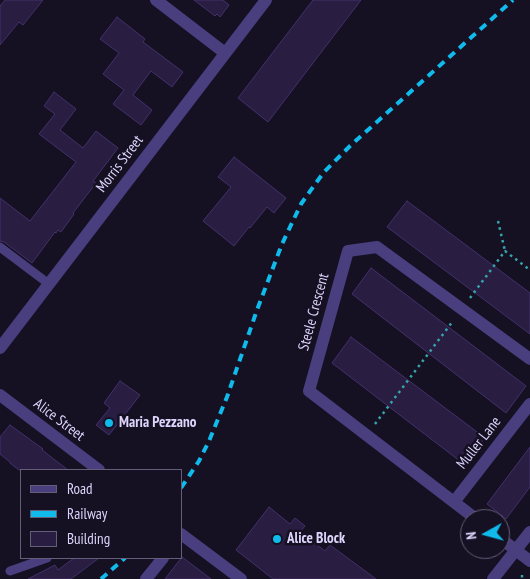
<!DOCTYPE html>
<style>
body{margin:0}
#map{position:relative;width:530px;height:579px;overflow:hidden;background:#151022;font-family:"PT Sans Narrow",sans-serif}
canvas{display:block}
.legend{position:absolute;left:20px;top:469px;width:162px;height:90px;box-sizing:border-box;background:#151022;border:1px solid #655e79;margin:0;padding:6px 9px;list-style:none;font-size:15px;color:#ded4fc}
.legend li{display:flex;align-items:center;gap:10px;height:25px}
.legend b{width:25px;border:1px solid #655e79}
.north{position:absolute;left:460px;top:509px;width:50px;height:50px;box-sizing:border-box;background:#151022;border:1px solid #655e79;border-radius:50%;rotate:263deg;font-size:14px;font-weight:700;line-height:20px;text-align:center;color:#ded4fc}
.north::after{content:'';display:block;margin:auto;width:18px;height:22px;background:#10baeb;clip-path:polygon(50% 0,100% 100%,50% 72%,0 100%)}
</style>
<div id="map">
<canvas width="530" height="579"></canvas>
<ul class="legend">
<li><b style="height:6px;background:#493e7e"></b>Road</li>
<li><b style="height:6px;background:#10baeb"></b>Railway</li>
<li><b style="height:14px;background:#291d42"></b>Building</li>
</ul>
<div class="north">N</div>
</div>
<script>
const ctx = document.querySelector('canvas').getContext('2d');
ctx.lineJoin = 'round';
function paint(path, color) { ctx.fillStyle = color; ctx.fill(path, 'evenodd'); }
const toPath = rows => new Path2D(rows.map(r => 'M' + r).join(''));
function trace(path, color, width, dash) { ctx.strokeStyle = color; ctx.lineWidth = width; ctx.lineCap = dash ? 'butt' : 'round'; ctx.setLineDash(dash || []); ctx.stroke(path); }
function write(font, color, halo, rows, align = 'center') {
  ctx.font = font + ' "PT Sans Narrow",sans-serif'; ctx.lineWidth = 5; ctx.setLineDash([]); ctx.textBaseline = 'middle'; ctx.strokeStyle = halo; ctx.fillStyle = color; for (const [text, x, y, turn = 0] of rows) {
    ctx.save(); ctx.translate(x, y); ctx.rotate((+turn || 0) * Math.PI / 180); ctx.textAlign = isNaN(turn) ? turn : align; if (halo) ctx.strokeText(text, 0, 0); ctx.fillText(text, 0, 0); ctx.restore();
  }
}
const building = toPath([
 [5,0,43,0,23,25,19,22,0,45,0,6,5,0],
 [194,0,223,0,229,5,220,17,217,14,215,16,194,0],
 [313,0,361,0,268,122,238,98,313,0],
 [117,17,145,39,143,42,183,72,172,87,151,71,133,95,152,110,141,125,113,104,124,90,103,74,119,53,100,39,117,17],
 [54,92,76,109,60,130,83,148,96,131,118,148,93,181,96,183,73,213,74,214,61,232,58,230,56,233,55,232,32,263,4,242,0,241,0,198,30,221,76,162,39,134,55,114,44,106,54,92],
 [234,157,286,198,274,213,267,207,250,228,249,227,234,246,203,221,231,187,218,177,234,157],
 [407,201,530,293,530,334,387,227,407,201],
 [371,268,526,386,506,413,352,294,371,268],
 [351,337,485,438,465,465,332,363,351,337],
 [120,381,140,395,109,435,96,425,110,408,104,403,120,381],
 [10,425,43,449,42,450,68,470,19,470,10,463,10,462,0,454,0,437,10,425],
 [530,447,530,487,506,519,487,504,530,447],
 [269,507,290,524,295,518,305,526,300,532,325,551,330,545,376,579,273,579,236,550,269,507],
 [182,557,211,579,165,579,182,557],
 [74,558,99,558,71,579,28,579,55,565,58,570,74,558]
]);
paint(building, '#291d42');
trace(building, '#44316c', 1);
trace(toPath([
 [498,221,505,251],
 [470,298,505,251,530,270],
 [375,424,453,321],
 [522,575,522,579]
]), '#37a5ad', 2.5, [2.5, 4]);
trace(toPath([
 [0,247,49,284],
 [10,571,47,558]
]), '#493e7e', 9);
trace(toPath([
 [156,0,225,53],
 [0,348,266,0],
 [0,395,99,470],
 [454,502,530,404],
 [476,519,309,391,348,251,377,247,530,359],
 [181,534,241,579],
 [500,538,530,561],
 [146,579,163,558],
 [493,579,530,532]
]), '#493e7e', 12);
trace(toPath([
 [181,488,199,461,209,441,227,397,257,310,282,244,301,204,313,187,324,172,350,146,513,0],
 [101,579,125,558]
]), '#10baeb', 4, [8, 6]);
for (const [x, y, r, color] of [
 [109,423,5,"#10baeb"],
 [277,539,5,"#10baeb"]
]) { const dot = new Path2D(); dot.arc(x, y, r, 0, 2 * Math.PI); ctx.fillStyle = color; ctx.fill(dot); trace(dot, '#151022', 2); }
write('15px', '#ded4fc', '#151022', [
 ["Morris Street",120,164,-53],
 ["Steele Crescent",314,312,-75],
 ["Alice Street",59,420,37],
 ["Muller Lane",479,443,-52]
]);
write('bold 15px', '#ded4fc', '#151022', [
 ["Maria Pezzano",119,423],
 ["Alice Block",287,539]
], 'left');
</script>
